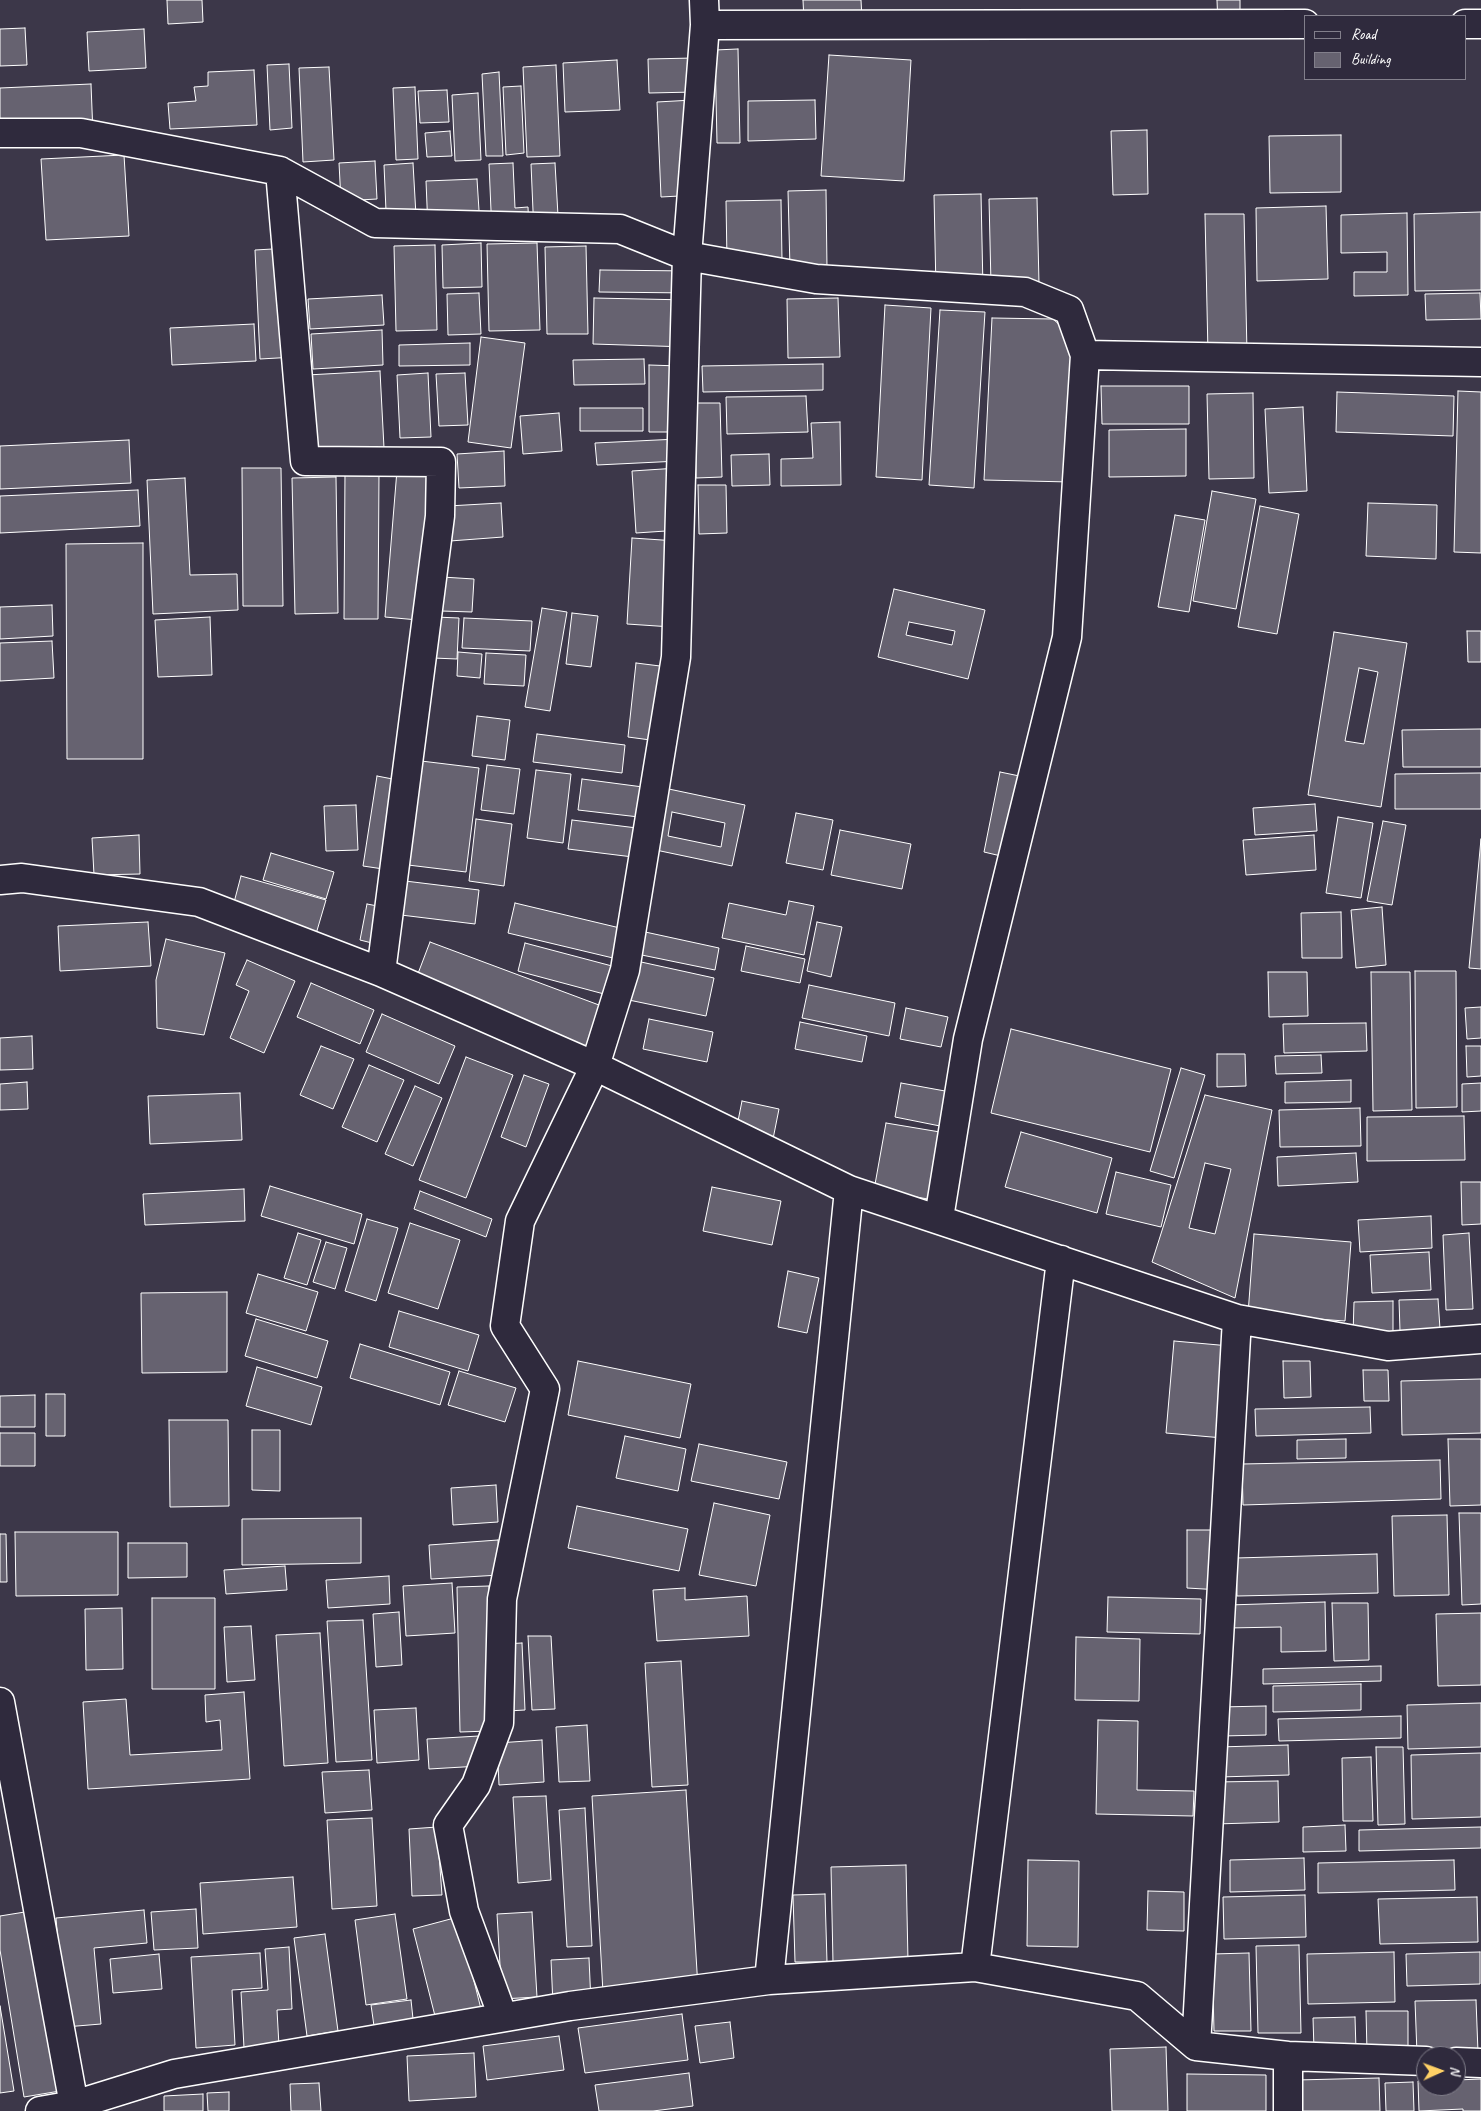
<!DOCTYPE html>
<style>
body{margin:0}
#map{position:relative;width:1481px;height:2111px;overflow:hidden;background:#3c3749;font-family:Caveat,sans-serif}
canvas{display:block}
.legend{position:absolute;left:1304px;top:15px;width:162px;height:65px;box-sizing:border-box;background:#2f2a3d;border:1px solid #827f8b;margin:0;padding:6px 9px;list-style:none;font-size:15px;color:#fff}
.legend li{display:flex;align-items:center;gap:10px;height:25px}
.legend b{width:25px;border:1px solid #827f8b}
.north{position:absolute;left:1416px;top:2046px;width:50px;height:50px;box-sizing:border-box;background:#2f2a3d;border:1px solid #827f8b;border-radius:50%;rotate:88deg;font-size:14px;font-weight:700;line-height:20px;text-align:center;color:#fff}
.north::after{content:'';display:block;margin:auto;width:18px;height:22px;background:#ffd166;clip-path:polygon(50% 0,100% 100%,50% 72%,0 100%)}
</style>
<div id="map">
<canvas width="1481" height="2111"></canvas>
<ul class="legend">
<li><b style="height:6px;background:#2f2a3d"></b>Road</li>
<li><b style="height:14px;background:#666270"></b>Building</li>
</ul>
<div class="north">N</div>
</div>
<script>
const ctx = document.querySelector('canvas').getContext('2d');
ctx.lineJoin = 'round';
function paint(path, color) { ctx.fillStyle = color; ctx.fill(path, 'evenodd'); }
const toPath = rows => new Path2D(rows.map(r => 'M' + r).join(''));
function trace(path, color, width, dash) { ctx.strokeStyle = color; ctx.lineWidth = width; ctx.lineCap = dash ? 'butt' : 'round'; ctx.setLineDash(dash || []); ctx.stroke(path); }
const building = toPath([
 [167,0,202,0,203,22,168,24,167,0],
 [803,0,861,0,862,19,804,21,803,0],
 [1217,0,1240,0,1240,24,1218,25,1217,0],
 [25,28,27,65,0,66,0,29,25,28],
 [144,29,146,68,89,71,87,32,144,29],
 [738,49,740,143,717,143,715,50,738,49],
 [829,55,911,60,904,181,821,176,829,55],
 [694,58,695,92,649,93,648,59,694,58],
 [617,60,620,110,565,112,563,63,617,60],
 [289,64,292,128,270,130,267,65,289,64],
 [556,65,560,156,527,157,523,67,556,65],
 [329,67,334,160,303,162,299,68,329,67],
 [254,70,257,125,170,129,168,103,196,101,194,87,208,86,208,72,254,70],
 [499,72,503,156,486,156,482,74,499,72],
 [91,84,93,134,0,139,0,88,91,84],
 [521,86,524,153,506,155,503,87,521,86],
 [415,87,418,159,396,160,393,88,415,87],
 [447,90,449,122,420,123,418,91,447,90],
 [478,93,481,160,455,161,452,95,478,93],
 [693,100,698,195,661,197,657,102,693,100],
 [815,100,816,139,748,141,748,101,815,100],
 [1147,130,1148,194,1113,195,1111,131,1147,130],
 [450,131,452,156,427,157,425,133,450,131],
 [1341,135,1341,192,1270,193,1269,136,1341,135],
 [124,155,129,236,46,240,41,159,124,155],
 [375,161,377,199,341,201,339,163,375,161],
 [413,163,417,233,387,234,384,165,413,163],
 [513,163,515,208,528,207,529,232,492,234,489,164,513,163],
 [555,163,559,233,534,234,531,164,555,163],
 [477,179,480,226,428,229,426,181,477,179],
 [826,190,827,268,790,269,788,191,826,190],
 [981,194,983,289,936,290,934,195,981,194],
 [1037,198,1039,284,991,285,989,199,1037,198],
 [781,200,782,260,727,261,726,201,781,200],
 [1326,206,1328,279,1257,281,1256,208,1326,206],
 [1481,212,1481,290,1415,291,1414,214,1481,212],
 [1407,213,1408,295,1354,296,1354,272,1387,272,1387,252,1341,253,1341,215,1407,213],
 [1205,214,1244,214,1247,353,1208,354,1205,214],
 [481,243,482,287,443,288,442,245,481,243],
 [537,243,540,330,489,331,487,244,537,243],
 [435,245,437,330,396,331,394,246,435,245],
 [586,246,588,334,547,334,545,247,586,246],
 [290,248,295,357,260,359,255,250,290,248],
 [600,270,690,271,690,293,599,292,600,270],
 [479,293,481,334,448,335,447,294,479,293],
 [1480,293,1481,319,1426,320,1425,294,1480,293],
 [382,295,384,325,310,329,308,299,382,295],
 [594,298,689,300,688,347,593,344,594,298],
 [838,298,840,357,788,358,787,299,838,298],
 [885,305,931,308,922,480,876,477,885,305],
 [940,310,985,312,974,488,929,485,940,310],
 [992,318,1053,319,1073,337,1070,482,984,480,992,318],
 [254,324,256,361,172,365,170,328,254,324],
 [382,330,383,365,313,369,311,334,382,330],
 [481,337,525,343,511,448,468,442,481,337],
 [470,343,470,365,399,366,399,345,470,343],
 [644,359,645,384,574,385,573,360,644,359],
 [823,364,823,390,703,392,702,366,823,364],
 [649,365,680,366,680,432,649,432,649,365],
 [380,371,384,448,311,452,307,375,380,371],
 [428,373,431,437,400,438,397,375,428,373],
 [465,373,468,425,439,426,436,374,465,373],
 [1101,386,1189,386,1189,424,1102,424,1101,386],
 [1458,391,1481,392,1481,553,1454,552,1458,391],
 [1337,392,1454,396,1453,436,1336,432,1337,392],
 [1253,393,1254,478,1209,479,1207,394,1253,393],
 [806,396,808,432,727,434,726,397,806,396],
 [695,403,720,403,722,477,696,478,695,403],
 [1303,407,1307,491,1269,493,1265,409,1303,407],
 [580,408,643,408,643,431,580,431,580,408],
 [559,413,562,451,523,454,520,416,559,413],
 [840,422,841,485,781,486,781,459,813,458,811,423,840,422],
 [1186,429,1186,476,1109,477,1109,430,1186,429],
 [678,439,679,461,597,465,595,443,678,439],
 [129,440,131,483,0,489,0,446,129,440],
 [504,451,505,486,459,488,457,454,504,451],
 [769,454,770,485,732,486,731,455,769,454],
 [242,468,281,468,283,606,243,606,242,468],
 [678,468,681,530,636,533,632,471,678,468],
 [397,470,430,473,418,620,385,617,397,470],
 [345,472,379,473,378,619,344,619,345,472],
 [336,477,338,613,295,614,292,478,336,477],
 [185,478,190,575,237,574,238,610,153,614,147,480,185,478],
 [698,485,726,485,727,533,699,534,698,485],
 [138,490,140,526,0,533,0,496,138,490],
 [1212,491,1256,499,1236,609,1193,601,1212,491],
 [501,503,503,537,450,541,448,506,501,503],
 [1368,503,1437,505,1436,559,1366,556,1368,503],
 [1260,506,1299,514,1277,634,1238,627,1260,506],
 [1175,515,1205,520,1189,612,1158,607,1175,515],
 [632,538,677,541,672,627,627,624,632,538],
 [143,543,143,759,67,759,66,544,143,543],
 [442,577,474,579,472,612,441,611,442,577],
 [894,589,985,610,968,679,878,657,894,589],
 [909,622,955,631,952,645,906,635,909,622],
 [52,605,53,636,0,639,0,607,52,605],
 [542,608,567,612,550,711,525,707,542,608],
 [572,613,598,616,591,667,566,664,572,613],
 [210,617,212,675,158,677,155,620,210,617],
 [435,617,459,618,457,659,433,658,435,617],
 [464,618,532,621,530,651,462,648,464,618],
 [1467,631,1481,631,1481,662,1468,662,1467,631],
 [1334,632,1407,643,1381,807,1308,795,1334,632],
 [1359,668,1378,672,1364,744,1345,741,1359,668],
 [52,641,54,678,0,681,0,643,52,641],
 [458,652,482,654,480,678,457,676,458,652],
 [486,653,526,655,524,686,484,684,486,653],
 [636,663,668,667,658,741,628,737,636,663],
 [477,716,510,720,505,760,472,756,477,716],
 [1481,729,1481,767,1403,767,1402,730,1481,729],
 [537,734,625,745,622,773,533,762,537,734],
 [421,761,479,768,466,872,408,865,421,761],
 [487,765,520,769,514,814,481,810,487,765],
 [536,770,571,774,563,843,527,838,536,770],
 [1000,772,1034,779,1018,860,984,852,1000,772],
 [1481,773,1481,809,1395,809,1395,774,1481,773],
 [377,776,403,781,390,870,363,866,377,776],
 [582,779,643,787,639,817,578,810,582,779],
 [664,788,745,805,732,866,651,849,664,788],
 [672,812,725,823,721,847,668,836,672,812],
 [1315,804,1317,831,1255,835,1253,808,1315,804],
 [356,805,358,850,326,851,324,806,356,805],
 [796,813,833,820,823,870,786,863,796,813],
 [1338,817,1373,823,1361,898,1326,893,1338,817],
 [476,819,512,824,504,886,469,881,476,819],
 [572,820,637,828,633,857,568,849,572,820],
 [1383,821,1406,825,1392,905,1367,901,1383,821],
 [840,830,911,844,902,889,831,875,840,830],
 [139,835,140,874,94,875,92,838,139,835],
 [1314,835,1316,870,1246,875,1243,840,1314,835],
 [1481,839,1481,969,1469,968,1481,839],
 [271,853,334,872,326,899,263,880,271,853],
 [241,876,326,900,316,934,232,910,241,876],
 [405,881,479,890,475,924,401,915,405,881],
 [789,901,814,906,804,955,722,938,729,903,786,915,789,901],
 [515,903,620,928,613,958,508,933,515,903],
 [367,904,388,908,380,945,360,940,367,904],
 [1382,907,1386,965,1356,968,1351,910,1382,907],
 [1341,912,1342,958,1302,958,1301,913,1341,912],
 [148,922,151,966,60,971,58,926,148,922],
 [817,922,842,927,831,977,807,971,817,922],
 [636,930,719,948,715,970,632,953,636,930],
 [166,939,225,953,204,1035,157,1028,156,980,166,939],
 [430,942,607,1008,591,1050,414,984,430,942],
 [525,943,612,966,604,994,518,971,525,943],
 [746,946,805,959,800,983,741,971,746,946],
 [247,960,295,981,264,1053,230,1038,249,991,236,985,247,960],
 [632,960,714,978,706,1016,624,999,632,960],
 [1415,971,1456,971,1457,1107,1416,1108,1415,971],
 [1268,972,1307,972,1308,1016,1269,1017,1268,972],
 [1371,972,1410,972,1412,1110,1373,1111,1371,972],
 [311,983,374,1010,360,1044,297,1017,311,983],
 [809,985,895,1003,889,1036,802,1018,809,985],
 [1481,1007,1481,1038,1467,1039,1465,1008,1481,1007],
 [906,1008,948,1017,941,1047,900,1039,906,1008],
 [382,1014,455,1046,439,1084,366,1052,382,1014],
 [649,1019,713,1032,707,1062,643,1049,649,1019],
 [800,1022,867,1036,862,1062,795,1049,800,1022],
 [1366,1023,1367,1051,1284,1053,1283,1024,1366,1023],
 [1011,1029,1171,1069,1150,1152,991,1113,1011,1029],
 [32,1036,33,1069,0,1070,0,1038,32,1036],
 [321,1046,354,1059,333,1109,300,1095,321,1046],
 [1466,1046,1481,1046,1481,1076,1467,1077,1466,1046],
 [1217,1054,1245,1054,1246,1086,1217,1087,1217,1054],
 [1321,1055,1322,1073,1276,1074,1275,1056,1321,1055],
 [466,1057,513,1075,466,1198,419,1180,466,1057],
 [369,1065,404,1080,377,1142,342,1127,369,1065],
 [1181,1068,1205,1075,1174,1178,1150,1171,1181,1068],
 [524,1075,549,1084,526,1147,501,1137,524,1075],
 [1351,1080,1351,1102,1285,1103,1285,1082,1351,1080],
 [27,1082,28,1109,0,1110,0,1084,27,1082],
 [901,1083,956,1093,950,1128,895,1117,901,1083],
 [1481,1083,1481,1111,1462,1112,1462,1084,1481,1083],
 [415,1086,442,1098,413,1166,385,1154,415,1086],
 [240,1093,242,1140,150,1144,148,1096,240,1093],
 [1205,1095,1272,1110,1235,1298,1152,1262,1205,1095],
 [1205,1163,1231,1169,1215,1234,1189,1228,1205,1163],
 [742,1101,779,1109,773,1139,736,1131,742,1101],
 [1360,1108,1361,1146,1280,1147,1279,1110,1360,1108],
 [1464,1116,1465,1160,1367,1161,1367,1117,1464,1116],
 [886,1123,940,1132,928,1199,874,1190,886,1123],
 [1021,1132,1112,1158,1097,1213,1005,1187,1021,1132],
 [1356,1153,1358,1182,1278,1186,1277,1157,1356,1153],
 [1116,1172,1171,1185,1161,1227,1106,1214,1116,1172],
 [1461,1182,1481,1182,1481,1224,1462,1225,1461,1182],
 [270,1186,362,1214,354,1244,261,1216,270,1186],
 [712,1187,781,1201,772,1245,703,1231,712,1187],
 [244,1189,245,1221,145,1225,143,1194,244,1189],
 [420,1191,492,1219,486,1237,414,1209,420,1191],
 [1431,1216,1432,1248,1360,1252,1358,1220,1431,1216],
 [367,1219,398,1228,376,1301,345,1291,367,1219],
 [410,1223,460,1240,438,1309,388,1293,410,1223],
 [298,1233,321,1240,307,1285,284,1278,298,1233],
 [1469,1233,1473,1309,1446,1310,1443,1235,1469,1233],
 [1254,1234,1351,1242,1345,1321,1248,1314,1254,1234],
 [326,1242,347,1248,335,1289,313,1282,326,1242],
 [1429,1252,1431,1290,1372,1293,1370,1255,1429,1252],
 [788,1271,819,1278,807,1333,778,1327,788,1271],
 [258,1274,318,1292,306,1331,246,1313,258,1274],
 [227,1292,227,1372,142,1373,141,1293,227,1292],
 [1438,1299,1440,1329,1400,1331,1399,1300,1438,1299],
 [1393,1301,1393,1334,1353,1335,1354,1302,1393,1301],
 [399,1311,479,1335,468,1371,389,1347,399,1311],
 [256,1319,328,1341,317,1378,245,1356,256,1319],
 [1174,1341,1230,1346,1223,1438,1166,1433,1174,1341],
 [360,1344,450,1372,440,1405,350,1378,360,1344],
 [578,1361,691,1384,680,1438,568,1415,578,1361],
 [1283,1361,1310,1361,1311,1397,1284,1398,1283,1361],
 [257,1367,322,1387,311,1425,246,1406,257,1367],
 [1363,1370,1388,1370,1389,1401,1364,1401,1363,1370],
 [459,1371,516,1388,505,1422,448,1405,459,1371],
 [1481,1379,1481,1433,1402,1435,1401,1381,1481,1379],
 [46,1394,65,1394,65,1436,46,1436,46,1394],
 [35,1395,35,1427,0,1427,0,1396,35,1395],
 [1370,1407,1371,1433,1256,1436,1255,1409,1370,1407],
 [169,1420,228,1420,229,1506,170,1507,169,1420],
 [252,1430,280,1430,280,1491,252,1490,252,1430],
 [0,1433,35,1433,35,1466,0,1466,0,1433],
 [625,1436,686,1449,678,1491,616,1478,625,1436],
 [1346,1439,1346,1458,1297,1459,1297,1440,1346,1439],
 [1448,1439,1481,1439,1481,1505,1450,1506,1448,1439],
 [699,1444,787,1462,779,1499,691,1481,699,1444],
 [1440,1460,1441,1499,1243,1505,1242,1464,1440,1460],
 [496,1485,498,1522,453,1525,451,1488,496,1485],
 [714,1503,770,1515,756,1586,699,1575,714,1503],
 [577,1506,688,1529,679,1571,568,1548,577,1506],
 [1459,1513,1481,1513,1481,1604,1462,1605,1459,1513],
 [1447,1515,1449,1595,1394,1596,1392,1516,1447,1515],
 [361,1518,361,1563,242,1565,242,1519,361,1518],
 [1187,1530,1223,1530,1221,1590,1187,1588,1187,1530],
 [15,1532,118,1532,118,1595,16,1596,15,1532],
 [0,1534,6,1534,7,1582,0,1582,0,1534],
 [498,1540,500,1575,431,1579,429,1545,498,1540],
 [128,1543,187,1543,187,1577,128,1578,128,1543],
 [1377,1554,1378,1593,1237,1596,1236,1558,1377,1554],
 [285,1566,287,1590,226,1594,224,1570,285,1566],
 [389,1576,390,1604,328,1608,326,1580,389,1576],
 [452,1583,455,1633,406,1636,403,1586,452,1583],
 [489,1586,490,1731,460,1732,457,1587,489,1586],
 [685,1588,685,1600,747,1596,749,1636,657,1641,653,1590,685,1588],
 [1108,1597,1201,1599,1200,1634,1107,1632,1108,1597],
 [152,1598,215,1598,215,1689,152,1689,152,1598],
 [1325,1602,1326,1651,1281,1652,1281,1627,1228,1628,1228,1605,1325,1602],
 [1332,1603,1368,1603,1369,1660,1334,1661,1332,1603],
 [122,1608,123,1669,86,1670,85,1609,122,1608],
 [399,1612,402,1665,376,1667,373,1614,399,1612],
 [1481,1613,1481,1685,1438,1686,1436,1614,1481,1613],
 [363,1620,372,1760,336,1762,327,1621,363,1620],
 [251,1626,255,1680,227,1682,224,1627,251,1626],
 [320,1633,328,1763,284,1766,276,1635,320,1633],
 [528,1636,551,1636,555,1709,532,1710,528,1636],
 [1076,1637,1140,1639,1139,1701,1075,1700,1076,1637],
 [522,1643,525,1710,508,1711,504,1644,522,1643],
 [681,1661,688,1785,652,1787,645,1663,681,1661],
 [1381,1666,1381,1681,1263,1684,1263,1669,1381,1666],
 [1361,1684,1361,1710,1273,1712,1273,1686,1361,1684],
 [244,1692,250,1779,88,1789,83,1702,126,1699,130,1755,222,1750,220,1720,206,1722,205,1695,244,1692],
 [1481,1703,1481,1747,1408,1749,1407,1705,1481,1703],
 [1266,1706,1266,1735,1221,1736,1220,1707,1266,1706],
 [416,1708,419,1760,377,1763,374,1710,416,1708],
 [1401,1716,1401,1738,1279,1741,1278,1719,1401,1716],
 [1098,1720,1138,1721,1137,1790,1194,1791,1193,1816,1096,1814,1098,1720],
 [587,1725,590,1781,559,1782,556,1727,587,1725],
 [479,1736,480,1766,429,1769,427,1739,479,1736],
 [542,1740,544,1782,499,1785,497,1743,542,1740],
 [1288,1745,1289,1775,1219,1777,1218,1747,1288,1745],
 [1376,1747,1403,1747,1405,1824,1378,1825,1376,1747],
 [1481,1753,1481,1817,1412,1819,1411,1755,1481,1753],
 [1371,1757,1373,1821,1343,1821,1342,1758,1371,1757],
 [369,1770,372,1810,325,1813,322,1772,369,1770],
 [1278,1781,1279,1822,1216,1824,1215,1782,1278,1781],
 [686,1790,698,1988,603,1993,592,1796,686,1790],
 [546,1796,551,1880,518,1883,513,1797,546,1796],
 [585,1808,592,1946,567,1947,559,1810,585,1808],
 [372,1818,377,1906,332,1909,327,1820,372,1818],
 [1345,1825,1346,1851,1303,1852,1303,1827,1345,1825],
 [437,1827,442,1895,412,1896,409,1829,437,1827],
 [1481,1827,1481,1848,1359,1851,1359,1830,1481,1827],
 [1304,1858,1305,1890,1230,1892,1230,1860,1304,1858],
 [1028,1860,1079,1861,1078,1947,1027,1946,1028,1860],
 [1454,1860,1455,1890,1318,1893,1318,1863,1454,1860],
 [906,1865,908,1961,833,1963,831,1867,906,1865],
 [293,1877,297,1927,203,1934,200,1883,293,1877],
 [1148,1891,1184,1892,1184,1931,1147,1930,1148,1891],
 [825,1894,827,1962,795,1962,793,1895,825,1894],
 [1305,1895,1306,1937,1224,1939,1223,1897,1305,1895],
 [1477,1897,1478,1942,1380,1944,1378,1899,1477,1897],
 [196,1909,198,1948,154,1950,151,1912,196,1909],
 [144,1910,147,1943,94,1948,101,2024,65,2027,56,1918,144,1910],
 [31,1911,60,2091,24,2097,0,1950,0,1916,31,1911],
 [532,1912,537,1997,502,1999,497,1914,532,1912],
 [395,1914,407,1999,366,2005,355,1920,395,1914],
 [458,1917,481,2009,436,2020,413,1929,458,1917],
 [325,1934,338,2031,307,2036,294,1938,325,1934],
 [1299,1945,1301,2033,1258,2033,1256,1946,1299,1945],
 [289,1947,292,2009,277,2010,279,2046,244,2048,241,1992,268,1990,265,1949,289,1947],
 [1394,1952,1395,2002,1308,2004,1307,1954,1394,1952],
 [1480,1952,1480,1984,1407,1986,1406,1954,1480,1952],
 [260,1953,262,1988,232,1990,235,2045,196,2048,191,1957,260,1953],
 [1249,1953,1251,2031,1214,2031,1212,1954,1249,1953],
 [159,1954,162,1989,113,1993,110,1959,159,1954],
 [589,1958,591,2003,553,2005,551,1960,589,1958],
 [411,2000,414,2028,375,2033,371,2005,411,2000],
 [1476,2000,1478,2052,1417,2054,1415,2001,1476,2000],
 [0,2006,14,2091,0,2093,0,2006],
 [1366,2011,1408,2011,1408,2051,1367,2052,1366,2011],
 [682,2014,688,2060,585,2073,578,2028,682,2014],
 [1355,2017,1356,2050,1314,2050,1313,2018,1355,2017],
 [730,2022,734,2058,700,2063,695,2026,730,2022],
 [559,2036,564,2070,487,2080,483,2046,559,2036],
 [1166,2047,1168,2111,1112,2111,1110,2049,1166,2047],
 [474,2053,476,2097,409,2101,407,2056,474,2053],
 [689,2073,693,2106,653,2111,599,2111,595,2085,689,2073],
 [1187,2074,1266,2075,1266,2111,1187,2111,1187,2074],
 [1379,2078,1380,2111,1297,2111,1296,2080,1379,2078],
 [1481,2079,1481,2111,1463,2111,1463,2109,1419,2111,1418,2081,1426,2081,1426,2086,1456,2086,1456,2080,1481,2079],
 [1413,2082,1414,2111,1386,2111,1385,2083,1413,2082],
 [319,2083,321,2111,291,2111,290,2084,319,2083],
 [229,2092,229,2111,208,2111,207,2093,229,2092],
 [203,2094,203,2111,164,2111,164,2096,203,2094]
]);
paint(building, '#666270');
trace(building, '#fff', 1);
const street = toPath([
 [1465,24,1481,24],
 [705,25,1305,24],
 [0,133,81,133,280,171,375,223,620,229,687,256,816,279,1025,292,1069,310,1085,355,1067,637,968,1039,939,1218],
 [280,171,305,461,441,462,440,516,381,972],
 [1085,355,1481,362],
 [0,880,22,878,199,902,381,972,595,1066,849,1190,1237,1319,1388,1346,1481,1339],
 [0,1702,74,2105],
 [975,1967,1061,1260],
 [769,1980,849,1190],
 [503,2017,464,1911,448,1825,476,1785,499,1723,502,1599,545,1389,505,1326,520,1221,595,1066,625,970,676,657,687,256,705,25,704,0],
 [1196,2046,1237,1319],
 [1288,2056,1288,2111],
 [1456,2062,1481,2063],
 [40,2111,74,2105,174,2074,570,2006,769,1980,975,1967,1137,1996,1196,2046,1288,2056,1426,2061]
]);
trace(street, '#fff', 31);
trace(street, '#2f2a3d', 28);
</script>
